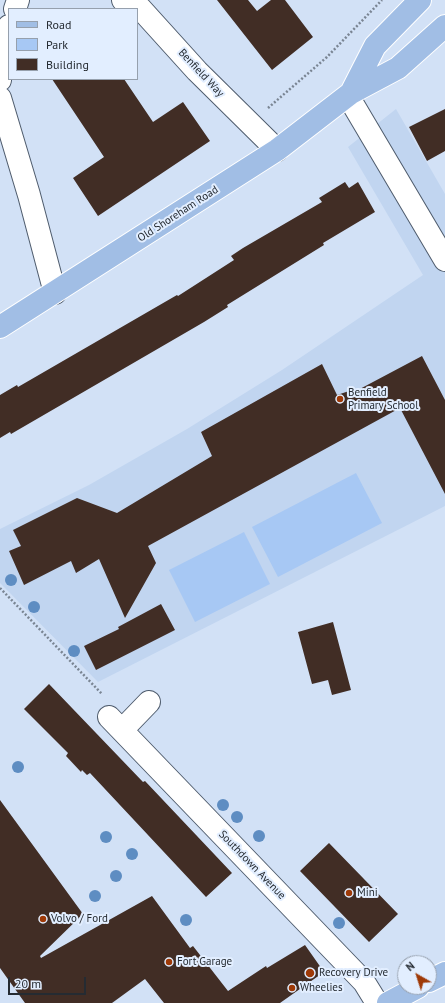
<!DOCTYPE html>
<style>
body{margin:0}
#map{position:relative;width:445px;height:1003px;overflow:hidden;background:#d2e1f6;font-family:"PT Sans",sans-serif}
canvas{display:block}
.legend{position:absolute;left:8px;top:8px;width:130px;height:72px;box-sizing:border-box;background:#e2eeff;border:1px solid #96a0ad;margin:0;padding:5px 7px;list-style:none;font-size:12px;color:#252b32}
.legend li{display:flex;align-items:center;gap:8px;height:20px}
.legend b{width:20px;border:1px solid #96a0ad}
.north{position:absolute;left:397px;top:955px;width:40px;height:40px;box-sizing:border-box;background:#e2eeff;border:1px solid #96a0ad;border-radius:50%;rotate:321deg;font-size:11px;font-weight:700;line-height:16px;text-align:center;color:#252b32}
.north::after{content:'';display:block;margin:auto;width:14px;height:18px;background:#9e3907;clip-path:polygon(50% 0,100% 100%,50% 72%,0 100%)}
.scale{position:absolute;left:8px;top:977px;width:78px;height:18px;box-sizing:border-box;border:2px solid #252b32;border-top:0;padding-left:5px;font-size:12px;line-height:14px;white-space:nowrap;color:#252b32;-webkit-text-stroke:3px #e2eeff;paint-order:stroke}
</style>
<div id="map">
<canvas width="445" height="1003"></canvas>
<ul class="legend">
<li><b style="height:5px;background:#a1bee5"></b>Road</li>
<li><b style="height:11px;background:#a7c8f4"></b>Park</li>
<li><b style="height:11px;background:#412d25"></b>Building</li>
</ul>
<div class="north">N</div>
<div class="scale">20 m</div>
</div>
<script>
const ctx = document.querySelector('canvas').getContext('2d');
ctx.lineJoin = 'round';
function paint(path, color) { ctx.fillStyle = color; ctx.fill(path, 'evenodd'); }
const toPath = rows => new Path2D(rows.map(r => 'M' + r).join(''));
function trace(path, color, width, dash) { ctx.strokeStyle = color; ctx.lineWidth = width; ctx.lineCap = dash ? 'butt' : 'round'; ctx.setLineDash(dash || []); ctx.stroke(path); }
function write(font, color, halo, rows, align = 'center') {
  ctx.font = font + ' "PT Sans",sans-serif'; ctx.lineWidth = 4; ctx.setLineDash([]); ctx.textBaseline = 'middle'; ctx.strokeStyle = halo; ctx.fillStyle = color; for (const [text, x, y, turn = 0] of rows) {
    ctx.save(); ctx.translate(x, y); ctx.rotate((+turn || 0) * Math.PI / 180); ctx.textAlign = isNaN(turn) ? turn : align; if (halo) ctx.strokeText(text, 0, 0); ctx.fillText(text, 0, 0); ctx.restore();
  }
}
paint(toPath([
 [396,109,445,194,445,506,98,682,0,583,0,529,89,485,187,429,282,370,423,275,348,147]
]), '#c1d5f0');
paint(toPath([
 [356,473,382,523,278,577,252,527],
 [244,532,270,584,195,622,169,570]
]), '#a7c8f4');
paint(toPath([
 [217,0,248,0,257,11,271,0,285,0,313,37,272,70],
 [52,79,124,79,153,122,183,102,210,141,98,216,73,178,104,157],
 [445,109,445,151,427,161,409,127],
 [345,182,349,188,358,182,375,212,323,243,324,245,227,305,228,307,204,322,11,434,10,432,0,438,0,395,17,385,18,387,177,295,178,296,234,260,231,256,243,248,322,202,319,198],
 [422,356,445,400,445,494,400,408,148,546,156,563,125,618,99,559,76,573,71,561,24,585,9,551,21,546,13,530,77,498,117,513,212,456,201,432,322,364,337,395,355,389,356,391],
 [161,604,175,630,96,670,84,646,119,629,118,627],
 [333,622,351,690,332,695,328,680,312,684,298,632],
 [49,684,143,782,145,781,232,873,206,897,90,773,87,775,82,770,81,772,66,756,68,753,24,709],
 [0,800,83,914,40,956,41,958,152,896,190,948,193,946,228,991,266,966,267,968,305,945,324,972,280,1003,164,1003,145,979,112,1003,25,1003,0,968],
 [329,843,398,914,369,942,300,871]
]), '#412d25');
const minor = toPath([
 [123,0,140,8,197,71,277,150],
 [15,9,18,0],
 [0,80,3,45,9,26],
 [348,96,445,260],
 [0,98,29,195,55,293],
 [109,717,364,982,377,1003],
 [122,730,149,702]
]);
const major = toPath([
 [351,93,375,46,420,0],
 [0,327,277,150,351,93,398,68,445,26],
 [429,981,445,973],
 [388,1003,418,987]
]);
trace(minor, '#4f5c6d', 24);
trace(major, '#fff', 24);
trace(toPath([
 [268,108,327,57,382,0],
 [0,588,102,694]
]), '#7a8593', 2.5, [2, 2]);
trace(minor, '#fff', 22);
trace(major, '#a1bee5', 22);
ctx.fillStyle = '#5e8dc2';
for (const [x, y] of [
 [11,580],
 [34,607],
 [74,651],
 [18,767],
 [223,805],
 [237,817],
 [259,836],
 [106,837],
 [132,854],
 [116,876],
 [95,896],
 [186,920],
 [339,923]
]) { ctx.beginPath(); ctx.arc(x, y, 6, 0, 2 * Math.PI); ctx.fill(); }
for (const [x, y, r, color] of [
 [340,399,4,"#9e3907"],
 [349,893,4,"#9e3907"],
 [43,919,4,"#9e3907"],
 [169,962,4,"#9e3907"],
 [310,973,5,"#9e3907"],
 [292,988,4,"#9e3907"]
]) { const dot = new Path2D(); dot.arc(x, y, r, 0, 2 * Math.PI); ctx.fillStyle = color; ctx.fill(dot); trace(dot, '#e2eeff', 1.5); }
write('11px', '#252b32', '#e2eeff', [
 ["Benfield Way",201,73,47],
 ["Old Shoreham Road",178,214,-33],
 ["Southdown Avenue",252,865,46]
]);
write('11px', '#252b32', '#e2eeff', [
 ["Benfield",348,393],
 ["Primary School",348,406],
 ["Mini",357,893],
 ["Volvo / Ford",51,919],
 ["Fort Garage",177,962],
 ["Recovery Drive",319,973],
 ["Wheelies",300,988]
], 'left');
</script>
